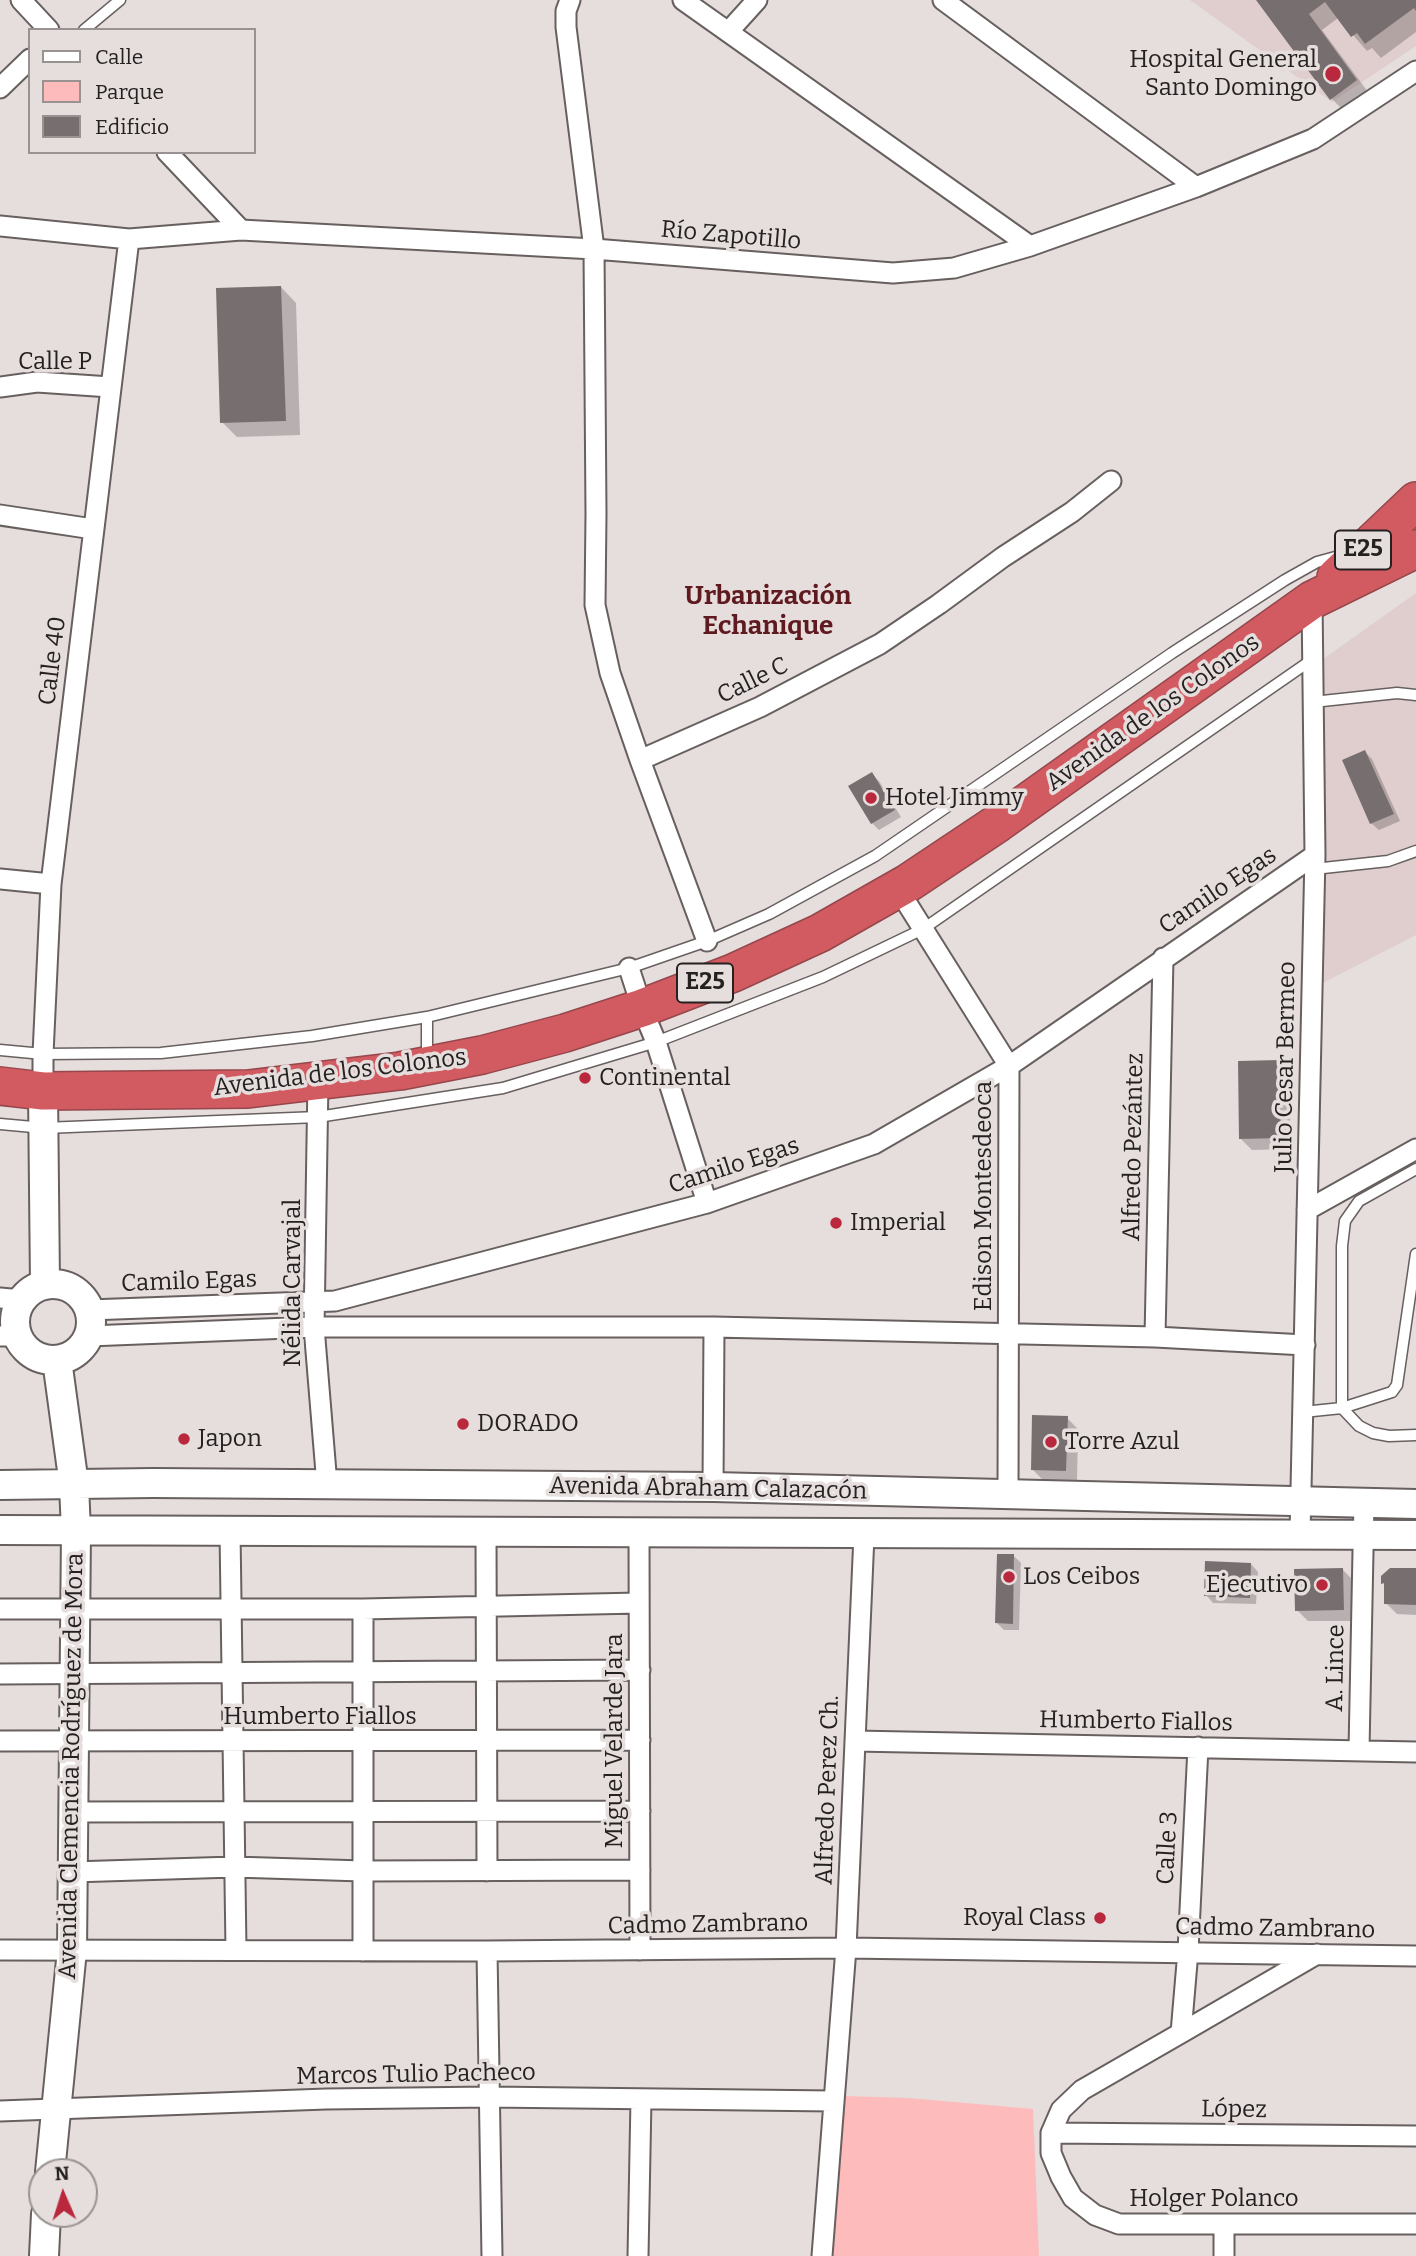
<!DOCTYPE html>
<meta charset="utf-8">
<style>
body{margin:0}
#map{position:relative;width:1416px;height:2256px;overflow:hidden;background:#e6dddd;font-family:Bitter,serif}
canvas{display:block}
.legend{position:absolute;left:28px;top:28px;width:228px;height:126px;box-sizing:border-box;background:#e6dddd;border:2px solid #999292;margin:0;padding:9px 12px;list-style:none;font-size:21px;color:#252121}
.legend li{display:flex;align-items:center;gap:14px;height:35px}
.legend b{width:35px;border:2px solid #999292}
.north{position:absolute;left:28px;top:2158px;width:70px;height:70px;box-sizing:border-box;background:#e6dddd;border:2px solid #999292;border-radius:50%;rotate:357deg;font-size:19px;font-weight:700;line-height:28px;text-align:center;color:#252121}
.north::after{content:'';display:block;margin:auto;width:24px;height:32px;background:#b9283c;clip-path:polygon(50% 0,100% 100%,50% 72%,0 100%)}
</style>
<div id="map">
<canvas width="1416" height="2256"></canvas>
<ul class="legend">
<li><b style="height:9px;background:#fff"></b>Calle</li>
<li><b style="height:19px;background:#febbbb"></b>Parque</li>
<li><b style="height:19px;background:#776f6f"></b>Edificio</li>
</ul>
<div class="north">N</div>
</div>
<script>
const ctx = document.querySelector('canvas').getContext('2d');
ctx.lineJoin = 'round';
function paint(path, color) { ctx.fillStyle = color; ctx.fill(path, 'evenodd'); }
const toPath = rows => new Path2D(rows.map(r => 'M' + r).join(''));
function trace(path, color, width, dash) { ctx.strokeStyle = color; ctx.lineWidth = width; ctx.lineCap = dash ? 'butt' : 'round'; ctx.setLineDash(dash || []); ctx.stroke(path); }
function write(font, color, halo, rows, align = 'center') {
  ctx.font = font + ' Bitter,serif'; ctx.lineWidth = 7; ctx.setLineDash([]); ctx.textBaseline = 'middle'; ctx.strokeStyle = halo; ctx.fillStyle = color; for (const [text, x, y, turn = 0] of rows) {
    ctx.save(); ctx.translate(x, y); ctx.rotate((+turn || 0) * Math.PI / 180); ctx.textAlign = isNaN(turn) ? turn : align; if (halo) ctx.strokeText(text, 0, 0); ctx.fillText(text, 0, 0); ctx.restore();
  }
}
paint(toPath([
 [1190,0,1416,0,1416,46,1332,102],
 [1416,593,1416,935,1311,989,1319,662]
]), '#e0cece');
paint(toPath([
 [845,2096,909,2098,1033,2109,1039,2256,833,2256]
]), '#febbbb');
paint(toPath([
 [1258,0,1416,0,1416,32,1381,58,1372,48,1367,51,1338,18,1322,30,1371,96,1347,114,1332,99],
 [281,287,296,303,300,435,237,437,222,422],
 [1365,752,1372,759,1400,821,1379,830,1371,823],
 [872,774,879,781,901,817,879,830,872,823],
 [1278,1061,1289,1073,1291,1149,1252,1150,1241,1139],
 [1067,1418,1078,1429,1077,1482,1044,1481,1033,1470],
 [1014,1556,1021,1563,1019,1630,1004,1630,997,1623],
 [1251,1564,1258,1572,1256,1604,1213,1603,1206,1595],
 [1343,1570,1354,1581,1354,1621,1308,1621,1297,1610],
 [1416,1570,1416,1615,1397,1614,1386,1603,1386,1586,1383,1583]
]), '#0003');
paint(toPath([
 [1256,0,1416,0,1416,11,1414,8,1365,44,1357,33,1351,37,1325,2,1309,14,1357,80,1330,100],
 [281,286,286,421,220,423,216,288],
 [1365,750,1394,814,1370,824,1342,760],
 [872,772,895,810,871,824,848,786],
 [1279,1060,1281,1138,1239,1139,1238,1061],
 [1032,1415,1068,1416,1066,1471,1031,1470],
 [997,1554,1014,1554,1013,1624,995,1623],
 [1205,1561,1251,1563,1250,1598,1204,1596],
 [1343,1568,1344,1610,1295,1611,1294,1569],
 [1390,1568,1416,1568,1416,1605,1384,1604,1384,1583,1381,1584,1381,1576]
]), '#776f6f');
const lane = toPath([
 [84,30,120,0],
 [1313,702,1397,693,1416,695],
 [1314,869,1388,861,1416,851],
 [427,1017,427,1059],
 [0,1050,43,1054,161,1053,312,1036,427,1017,629,968,707,941,769,914,875,856,1172,653,1285,580,1317,562,1339,556],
 [0,1124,44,1128,318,1117,503,1088,656,1042,823,977,923,929,1313,659],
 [1416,1169,1359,1201,1345,1221,1342,1246,1342,1408,1359,1426,1373,1433,1389,1436,1416,1435],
 [1303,1412,1342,1408,1392,1392,1397,1385,1416,1254]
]);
const street = toPath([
 [21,0,49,30],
 [570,0,566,11,566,27,594,249,596,514,595,605,610,673,640,760],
 [683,0,1030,246],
 [943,0,1196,187],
 [729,31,757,0],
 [0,88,30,59],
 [167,152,241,230],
 [0,226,129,239,241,230,594,249,893,273,954,268,1030,246,1196,187,1313,139,1416,71],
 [0,387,37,382,110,387],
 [0,515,93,529],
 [0,879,51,884],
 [898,889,1009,1066,1008,1494],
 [707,941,640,760,760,707,880,644,939,604,1003,557,1072,512,1111,481],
 [629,968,642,1008,656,1042,707,1203],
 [318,1080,314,1327,327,1485],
 [43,1091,43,1054,51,884,129,239],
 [1307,1210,1416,1149],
 [0,1298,22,1300],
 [89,1310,335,1301,707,1203,874,1144,1009,1066,1315,855],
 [0,1336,17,1336],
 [89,1336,314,1327,714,1327,1155,1337,1305,1345],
 [1155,1337,1163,958],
 [713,1487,714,1327],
 [230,1531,236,1950],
 [486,1532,487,1871],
 [639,1532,640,1950],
 [1300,1534,1315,855,1312,600],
 [0,1609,363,1609,639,1603],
 [363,1609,363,1951],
 [0,1674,640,1670],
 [0,1741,640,1740],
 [855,1741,1416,1752],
 [1198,1747,1188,1951,1181,2033,1082,2090,1061,2110,1051,2133,1051,2153,1061,2177,1073,2198,1095,2215,1119,2224,1416,2224],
 [1359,1750,1364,1502],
 [73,1812,640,1811],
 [72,1872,234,1867,363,1871,640,1870],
 [0,1950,487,1951,846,1948,1416,1956],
 [487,1951,492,2256],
 [1181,2033,1317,1954],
 [0,2111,326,2099,489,2097,833,2101],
 [1051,2133,1416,2136],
 [1224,2224,1224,2256],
 [638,2256,641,2099],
 [822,2256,846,1948,864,1535]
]);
const secondary = toPath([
 [43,1091,45,1285],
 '15 1322a38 38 0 1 1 76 0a38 38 0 1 1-76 0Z',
 [0,1485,153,1483,713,1487,1416,1504],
 [0,1530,1416,1535],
 [50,2172,72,1950,76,1531,74,1485,57,1360],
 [44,2256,46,2214]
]);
const highway = toPath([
 [1336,577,1416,501],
 [0,1086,43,1091,248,1089,400,1071,482,1055,565,1033,642,1008,733,973,820,933,908,883,998,823,1312,600,1416,549]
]);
trace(lane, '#67605f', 13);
trace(street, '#67605f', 23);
trace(secondary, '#67605f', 32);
trace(highway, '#95474b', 40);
trace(lane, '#fff', 10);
trace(street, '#fff', 19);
trace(secondary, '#fff', 28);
trace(highway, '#d15b61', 37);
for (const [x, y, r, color] of [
 [1333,74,9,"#b9283c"],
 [871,798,7,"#b9283c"],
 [585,1078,7,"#b9283c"],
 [836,1223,7,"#b9283c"],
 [463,1424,7,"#b9283c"],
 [184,1439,7,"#b9283c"],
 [1051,1442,7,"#b9283c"],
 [1009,1577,7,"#b9283c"],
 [1322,1585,7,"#b9283c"],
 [1100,1918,7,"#b9283c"]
]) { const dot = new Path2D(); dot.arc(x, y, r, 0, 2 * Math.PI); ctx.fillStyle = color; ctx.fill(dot); trace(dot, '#e6dddd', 2.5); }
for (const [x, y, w] of [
 [1363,550,56],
 [705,983,56]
]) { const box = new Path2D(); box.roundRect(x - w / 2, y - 19.5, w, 39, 5); ctx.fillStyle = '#e6dddd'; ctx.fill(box); trace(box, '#252121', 2); }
write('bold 23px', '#252121', null, [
 ["E25",1363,550],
 ["E25",705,983]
]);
write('24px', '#252121', '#e6dddd', [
 ["Hospital General",1317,60,"right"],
 ["Santo Domingo",1317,88,"right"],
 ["Hotel Jimmy",885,798],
 ["Continental",599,1078],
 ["Imperial",850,1223],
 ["DORADO",477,1424],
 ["Japon",198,1439],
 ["Torre Azul",1065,1442],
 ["Los Ceibos",1023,1577],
 ["Ejecutivo",1308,1585,"right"],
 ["Royal Class",1086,1918,"right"]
], 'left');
write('24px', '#252121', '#e6dddd', [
 ["Río Zapotillo",731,236,5],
 ["Calle P",55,362],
 ["Calle 40",53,661,-83],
 ["Calle C",753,681,-26],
 ["Avenida de los Colonos",1153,713,-35],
 ["Camilo Egas",1218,891,-34],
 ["Julio Cesar Bermeo",1286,1067,-89],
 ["Avenida de los Colonos",340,1073,-7],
 ["Alfredo Pezántez",1134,1147,-89],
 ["Camilo Egas",734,1166,-18],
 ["Edison Montesdeoca",984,1196,-90],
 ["Camilo Egas",189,1282,-2],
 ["Nélida Carvajal",293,1283,-90],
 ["Avenida Abraham Calazacón",708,1489,1],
 ["A. Lince",1336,1668,-89],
 ["Humberto Fiallos",320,1717],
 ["Humberto Fiallos",1136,1722,1],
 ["Miguel Velarde Jara",615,1741,-90],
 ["Avenida Clemencia Rodríguez de Mora",72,1766,-89],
 ["Alfredo Perez Ch.",828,1790,-88],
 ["Calle 3",1168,1848,-87],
 ["Cadmo Zambrano",708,1925,-1],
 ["Cadmo Zambrano",1275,1929,1],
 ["Marcos Tulio Pacheco",416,2075,-1],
 ["López",1234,2110,1],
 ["Holger Polanco",1214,2199]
]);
write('bold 26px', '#5f1a20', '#e6dddd', [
 ["Urbanización",768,597],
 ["Echanique",768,627]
]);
</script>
